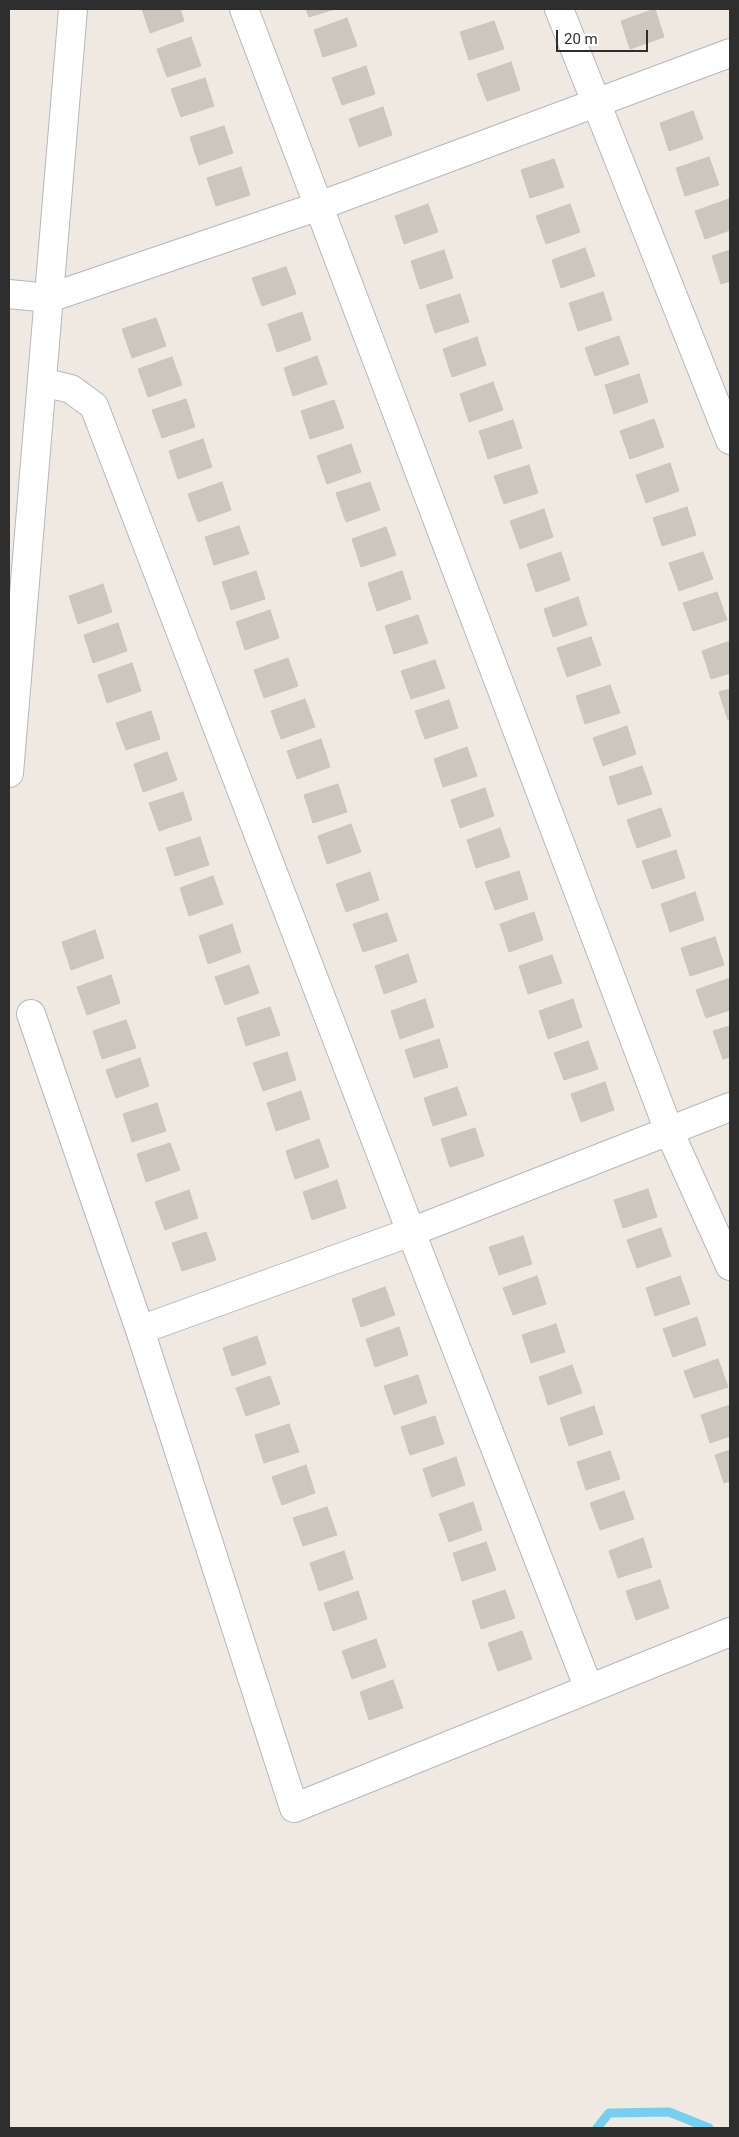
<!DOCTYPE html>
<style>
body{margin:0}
#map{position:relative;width:739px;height:2137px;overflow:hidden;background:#efe9e1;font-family:Roboto,sans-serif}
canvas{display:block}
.frame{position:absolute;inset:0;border:10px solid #2e2e2e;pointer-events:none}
.scale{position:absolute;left:556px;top:30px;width:92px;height:22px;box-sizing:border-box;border:2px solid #2e2e2e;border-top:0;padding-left:6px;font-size:15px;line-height:18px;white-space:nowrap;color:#2e2e2e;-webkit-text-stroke:4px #fff;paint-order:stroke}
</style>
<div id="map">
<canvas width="739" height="2137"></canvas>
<div class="frame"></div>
<div class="scale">20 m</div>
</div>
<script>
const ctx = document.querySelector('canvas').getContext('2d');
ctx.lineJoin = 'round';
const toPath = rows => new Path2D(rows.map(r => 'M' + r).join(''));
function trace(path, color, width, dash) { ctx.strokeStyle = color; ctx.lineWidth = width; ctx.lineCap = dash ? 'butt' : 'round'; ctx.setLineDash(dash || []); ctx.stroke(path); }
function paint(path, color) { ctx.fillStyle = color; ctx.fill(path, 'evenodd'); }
trace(toPath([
 [597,2128,609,2113,669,2112,709,2128]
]), '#75cff0', 9);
const building = toPath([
 [142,9,180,9,184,21,150,33,142,9],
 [306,9,335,9,309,17,306,9],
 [655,9,664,37,630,49,621,21,655,9],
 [347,18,357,46,323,57,314,30,347,18],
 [494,21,504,49,469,60,460,32,494,21],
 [191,37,201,66,167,77,157,49,191,37],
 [511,62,520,90,487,101,477,74,511,62],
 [366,66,375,94,342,105,332,78,366,66],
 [205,78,214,106,181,117,171,89,205,78],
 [383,107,392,135,359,147,349,119,383,107],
 [693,111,703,139,669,151,660,123,693,111],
 [224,126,233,153,199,165,190,137,224,126],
 [709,157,719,185,685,196,676,168,709,157],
 [554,159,564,187,530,198,521,170,554,159],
 [241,167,250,195,216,206,207,178,241,167],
 [729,199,730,230,705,239,695,211,729,199],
 [428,204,438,232,404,244,395,216,428,204],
 [570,204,580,232,546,244,536,216,570,204],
 [585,248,595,276,561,288,552,260,585,248],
 [444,250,453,278,420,289,411,261,444,250],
 [730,250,730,281,721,284,712,256,730,250],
 [286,267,296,294,262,306,252,278,286,267],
 [603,292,612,320,578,331,569,303,603,292],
 [460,294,469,322,435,333,426,305,460,294],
 [302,312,311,340,277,352,268,324,302,312],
 [156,318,166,346,132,358,122,329,156,318],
 [619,336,629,364,595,376,585,348,619,336],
 [477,337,486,365,452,377,443,349,477,337],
 [317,356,327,384,293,396,284,368,317,356],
 [172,357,182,385,148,397,138,369,172,357],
 [639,374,648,402,614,414,605,385,639,374],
 [493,382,503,410,469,422,460,394,493,382],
 [186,399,195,427,162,438,152,410,186,399],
 [334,400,344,428,310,439,301,411,334,400],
 [654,419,664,447,630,459,620,431,654,419],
 [513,420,522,448,488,459,479,431,513,420],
 [203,439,212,467,178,479,169,451,203,439],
 [351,444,361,472,327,484,317,456,351,444],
 [670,463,679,491,646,503,636,475,670,463],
 [529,465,538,493,504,504,494,476,529,465],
 [222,482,231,510,198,522,188,494,222,482],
 [370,482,380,510,346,522,336,493,370,482],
 [687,507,696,535,662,546,653,518,687,507],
 [544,509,553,537,520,549,510,521,544,509],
 [239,526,249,554,214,565,205,537,239,526],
 [386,527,396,555,361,567,352,539,386,527],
 [561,552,570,580,536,592,527,564,561,552],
 [703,552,713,579,679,591,669,563,703,552],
 [256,571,265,599,231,610,222,582,256,571],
 [402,571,411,599,377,611,368,583,402,571],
 [103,584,112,612,78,624,69,596,103,584],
 [717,592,727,620,693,631,683,603,717,592],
 [578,597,587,625,553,637,544,609,578,597],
 [270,610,279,638,245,650,236,622,270,610],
 [418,615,428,643,394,654,385,626,418,615],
 [118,623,127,651,93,663,84,635,118,623],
 [591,637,601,665,567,677,557,648,591,637],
 [730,641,730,673,711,679,702,651,730,641],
 [288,658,298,686,264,698,254,670,288,658],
 [435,660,445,688,411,699,401,671,435,660],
 [132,663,141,691,107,703,98,675,132,663],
 [610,685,620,713,585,724,576,696,610,685],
 [730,689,730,720,728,720,719,692,730,689],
 [305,699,315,727,281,739,271,711,305,699],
 [449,700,458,728,425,739,415,711,449,700],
 [151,711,160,739,126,750,116,723,151,711],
 [627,726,636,754,603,766,593,738,627,726],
 [321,739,330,767,297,779,287,751,321,739],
 [467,747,477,776,443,787,434,759,467,747],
 [167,752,177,780,143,792,134,764,167,752],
 [642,766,652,794,618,805,609,777,642,766],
 [338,784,347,812,313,823,304,795,338,784],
 [485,788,494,816,460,828,451,800,485,788],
 [183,792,192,820,159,831,149,803,183,792],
 [661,808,671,836,637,848,627,820,661,808],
 [351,824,361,852,327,864,318,836,351,824],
 [500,828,510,857,476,868,467,840,500,828],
 [200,837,209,865,175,876,166,848,200,837],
 [676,850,685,878,652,889,642,861,676,850],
 [519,871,528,899,495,910,485,882,519,871],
 [370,872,379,900,346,912,336,884,370,872],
 [213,876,223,904,189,916,180,888,213,876],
 [695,892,704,920,670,932,661,904,695,892],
 [534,912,543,940,509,952,500,924,534,912],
 [387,913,397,941,363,952,353,924,387,913],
 [232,924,241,952,208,964,199,936,232,924],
 [95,930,104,958,71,970,62,942,95,930],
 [715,937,724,965,690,976,681,948,715,937],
 [408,954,417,982,384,994,375,966,408,954],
 [552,955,562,983,528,994,519,966,552,955],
 [249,965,259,993,225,1005,215,977,249,965],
 [111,975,120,1003,87,1015,77,987,111,975],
 [730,978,730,1010,706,1018,696,990,730,978],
 [425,999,434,1027,400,1039,391,1011,425,999],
 [573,999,582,1027,548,1039,539,1011,573,999],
 [270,1007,280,1035,246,1046,237,1018,270,1007],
 [126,1020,136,1048,102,1059,93,1031,126,1020],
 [730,1026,730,1057,723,1059,713,1031,730,1026],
 [439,1039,448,1067,414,1078,405,1050,439,1039],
 [588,1041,598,1069,564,1080,554,1053,588,1041],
 [287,1052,296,1080,263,1091,253,1063,287,1052],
 [140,1058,149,1086,116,1098,106,1070,140,1058],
 [605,1082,614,1110,581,1122,571,1094,605,1082],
 [457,1087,467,1115,433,1126,424,1098,457,1087],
 [301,1091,310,1119,276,1131,267,1103,301,1091],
 [157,1103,166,1131,132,1142,123,1114,157,1103],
 [475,1128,484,1156,450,1167,441,1139,475,1128],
 [319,1139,329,1167,295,1179,286,1151,319,1139],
 [170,1143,180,1170,146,1182,137,1154,170,1143],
 [337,1180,346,1208,312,1220,303,1192,337,1180],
 [648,1189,657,1217,623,1228,614,1200,648,1189],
 [189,1190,198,1218,165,1230,155,1202,189,1190],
 [661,1228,671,1256,637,1268,627,1240,661,1228],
 [206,1232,216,1260,182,1271,172,1243,206,1232],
 [523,1236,532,1264,499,1275,489,1247,523,1236],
 [537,1276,546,1304,513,1315,503,1288,537,1276],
 [680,1276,690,1304,655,1316,646,1288,680,1276],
 [385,1287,395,1315,361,1327,352,1299,385,1287],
 [697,1317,706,1345,673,1357,663,1329,697,1317],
 [556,1324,565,1352,531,1363,522,1335,556,1324],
 [399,1327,408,1355,375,1367,366,1339,399,1327],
 [257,1336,266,1364,232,1376,223,1348,257,1336],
 [718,1359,728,1387,694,1398,684,1371,718,1359],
 [572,1365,582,1393,548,1405,539,1377,572,1365],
 [418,1375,427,1403,394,1415,384,1386,418,1375],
 [270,1376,280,1404,246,1416,236,1388,270,1376],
 [730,1405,730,1436,710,1443,701,1415,730,1405],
 [594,1406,603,1434,569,1446,560,1418,594,1406],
 [435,1416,444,1444,410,1455,401,1427,435,1416],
 [289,1424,299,1452,264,1463,255,1435,289,1424],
 [730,1450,730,1481,724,1483,715,1455,730,1450],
 [610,1451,620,1479,586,1490,577,1462,610,1451],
 [456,1457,465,1485,432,1497,423,1469,456,1457],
 [306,1465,315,1493,282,1505,272,1477,306,1465],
 [624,1491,634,1519,600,1530,590,1503,624,1491],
 [473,1502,482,1530,449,1542,439,1514,473,1502],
 [327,1507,337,1535,303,1546,293,1518,327,1507],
 [643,1538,652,1567,618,1578,609,1551,643,1538],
 [486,1542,496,1570,462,1581,453,1553,486,1542],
 [344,1551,353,1579,319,1591,310,1563,344,1551],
 [660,1580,669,1608,636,1620,626,1591,660,1580],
 [505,1590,515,1618,481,1629,472,1601,505,1590],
 [358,1591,367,1619,333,1631,324,1603,358,1591],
 [522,1631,532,1659,498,1671,488,1643,522,1631],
 [376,1639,386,1667,352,1679,342,1651,376,1639],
 [393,1680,403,1708,369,1720,360,1692,393,1680]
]);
paint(building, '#cbc7bf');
trace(building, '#cbc5ba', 1);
const minor = toPath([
 [244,9,669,1131,730,1266],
 [559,9,730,440],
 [9,294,49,298,319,206,730,53],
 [42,382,71,389,94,406,411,1232,589,1689],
 [9,773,73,9],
 [31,1014,140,1330,294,1808,730,1632],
 [140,1330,411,1232,730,1107]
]);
trace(minor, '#b4b7c1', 30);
trace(minor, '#fff', 28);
</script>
